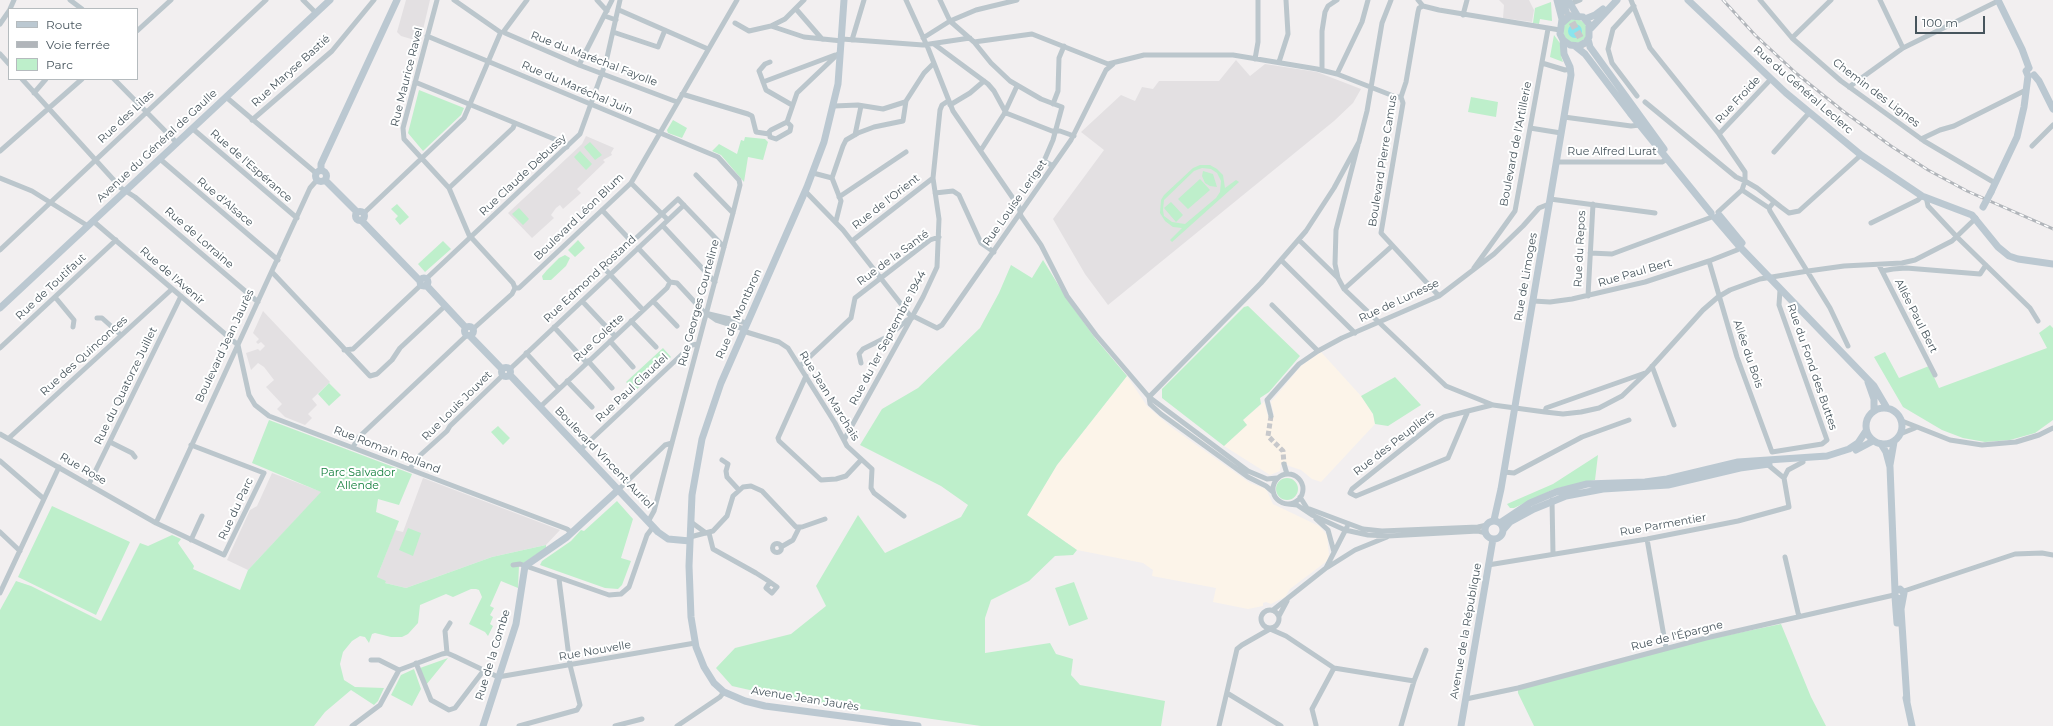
<!DOCTYPE html>
<meta charset="utf-8">
<style>
body{margin:0}
#map{position:relative;width:2053px;height:726px;overflow:hidden;background:#f2eff0;font-family:Montserrat,sans-serif}
canvas{display:block}
.legend{position:absolute;left:8px;top:8px;width:130px;height:72px;box-sizing:border-box;background:#fff;border:1px solid #b5bbbe;margin:0;padding:5px 7px;list-style:none;font-size:12px;color:#47555d}
.legend li{display:flex;align-items:center;gap:8px;height:20px}
.legend b{width:20px;border:1px solid #b5bbbe}
.scale{position:absolute;left:1915px;top:16px;width:70px;height:18px;box-sizing:border-box;border:2px solid #47555d;border-top:0;padding-left:5px;font-size:12px;line-height:14px;white-space:nowrap;color:#47555d;-webkit-text-stroke:3px #fff;paint-order:stroke}
</style>
<div id="map">
<canvas width="2053" height="726"></canvas>
<ul class="legend">
<li><b style="height:5px;background:#bbc8d1"></b>Route</li>
<li><b style="height:5px;background:#b1b5ba"></b>Voie ferrée</li>
<li><b style="height:11px;background:#beefcb"></b>Parc</li>
</ul>
<div class="scale">100 m</div>
</div>
<script>
const ctx = document.querySelector('canvas').getContext('2d');
ctx.lineJoin = 'round';
function paint(path, color) { ctx.fillStyle = color; ctx.fill(path, 'evenodd'); }
const toPath = rows => new Path2D(rows.map(r => 'M' + r).join(''));
function trace(path, color, width, dash) { ctx.strokeStyle = color; ctx.lineWidth = width; ctx.lineCap = dash ? 'butt' : 'round'; ctx.setLineDash(dash || []); ctx.stroke(path); }
function write(font, color, halo, rows, align = 'center') {
  ctx.font = font + ' Montserrat,sans-serif'; ctx.lineWidth = 4; ctx.setLineDash([]); ctx.textBaseline = 'middle'; ctx.strokeStyle = halo; ctx.fillStyle = color; for (const [text, x, y, turn = 0] of rows) {
    ctx.save(); ctx.translate(x, y); ctx.rotate((+turn || 0) * Math.PI / 180); ctx.textAlign = isNaN(turn) ? turn : align; if (halo) ctx.strokeText(text, 0, 0); ctx.fillText(text, 0, 0); ctx.restore();
  }
}
paint(toPath([
 [1321,352,1361,396,1373,414,1375,424,1321,482,1312,479,1301,470,1289,466,1286,463,1281,464,1280,471,1270,475,1224,446,1247,425,1243,420,1264,402,1268,416,1274,415,1271,402,1301,366],
 [1127,376,1147,406,1171,427,1250,483,1266,489,1273,504,1319,526,1327,535,1329,555,1327,561,1290,589,1285,597,1271,604,1266,602,1263,603,1263,606,1248,609,1213,602,1216,588,1152,576,1153,570,1143,563,1077,550,1027,515,1057,465]
]), '#fcf4e9');
paint(toPath([
 [406,0,430,0,421,38,418,41,401,36,397,32],
 [1499,0,1529,0,1534,10,1532,22,1503,18,1504,5],
 [1236,60,1250,76,1265,64,1317,72,1361,89,1353,103,1334,121,1108,305,1085,274,1053,219,1104,150,1081,132,1121,95,1135,101,1142,87,1153,89,1159,81,1219,81],
 [586,136,614,148,611,153,612,155,603,160,605,162,577,189,581,193,563,209,560,205,556,208,551,215,554,218,532,238,508,213,582,144],
 [263,311,330,382,312,399,317,405,308,414,312,418,305,425,285,417,277,409,282,404,266,387,274,380,264,367,258,363,251,370,246,353,258,349,260,351,265,346,261,342,258,344,256,342,259,339,253,333],
 [272,473,322,492,248,570,227,560,250,510,257,506],
 [423,478,560,530,546,545,492,557,406,588,385,583,377,577,395,530,403,532]
]), '#e3e0e2');
paint(toPath([
 [1551,2,1552,21,1540,19,1539,24,1533,23,1535,8],
 '1563 31a12 12 0 1 1 24 0a12 12 0 1 1-24 0Z',
 [1554,35,1562,46,1561,56,1563,62,1550,57],
 [419,90,464,108,461,115,423,151,408,133],
 [1471,97,1498,102,1496,117,1468,112],
 [673,120,687,128,682,138,668,133,667,130],
 [745,137,765,139,768,142,763,160,748,157,744,182,721,155,712,151,719,144,737,154,741,140,744,141],
 [590,142,602,155,595,160,584,147],
 [580,151,592,164,586,170,574,157],
 [1200,165,1210,165,1217,169,1223,175,1225,188,1236,180,1239,182,1172,242,1170,240,1182,228,1173,227,1165,221,1160,213,1161,200,1164,195,1193,168],
 [1202,168,1211,169,1217,173,1221,181,1220,192,1216,198,1185,224,1172,222,1164,216,1163,210,1164,200,1194,171],
 [1203,171,1213,174,1217,187,1210,186,1205,183,1202,176],
 [1200,179,1210,190,1188,209,1178,199],
 [1171,202,1183,215,1176,222,1164,208],
 [397,204,409,217,400,225,395,219,398,216,391,209],
 [519,208,529,219,523,225,512,214],
 [578,240,585,248,575,257,568,250],
 [443,241,451,249,425,272,418,264],
 [565,255,570,258,566,266,551,280,543,280,542,276,547,270,559,258],
 [1043,260,1067,299,1095,338,1127,376,1057,465,1027,515,1077,550,1073,555,1055,556,1029,581,991,600,985,618,985,653,1050,643,1056,654,1073,659,1071,675,1080,685,1165,701,1161,726,981,726,785,698,732,686,716,668,735,648,791,634,826,606,816,586,858,515,885,553,961,517,968,505,941,486,860,445,882,409,918,388,980,328,999,293,1011,265,1032,278],
 [1248,306,1300,356,1269,392,1260,398,1261,404,1243,420,1247,425,1224,446,1162,398,1162,389,1244,307],
 [2050,325,2053,328,2053,420,2035,433,2010,440,1985,442,1963,438,1942,430,1903,407,1874,357,1885,352,1899,378,1929,366,1939,388,2047,348,2039,333],
 [663,348,671,357,635,391,626,382],
 [1395,377,1421,405,1388,426,1375,424,1373,414,1361,396],
 [329,383,341,395,329,406,318,394],
 [269,420,412,474,399,505,378,499,376,512,399,521,377,577,386,581,385,583,406,588,492,557,546,545,546,548,519,566,518,588,501,581,490,606,494,608,490,615,493,617,490,624,493,626,488,636,485,632,469,624,482,597,479,590,476,589,471,589,453,597,446,594,420,605,418,623,408,634,402,637,391,637,375,633,372,634,369,643,365,637,360,636,352,641,343,652,340,664,344,680,355,687,384,688,378,701,374,705,351,690,325,712,314,726,0,726,0,610,16,581,31,586,101,621,140,543,148,546,172,535,181,539,178,543,194,566,193,569,240,590,248,570,321,492,252,463],
 [498,426,510,438,503,445,491,432],
 [1598,455,1595,480,1554,489,1514,508,1510,508,1507,504,1553,484],
 '1276 489a11 11 0 1 1 22 0a11 11 0 1 1-22 0Z',
 [617,501,633,519,621,558,631,561,622,585,618,589,605,588,540,565,542,561,571,541,581,530,584,531],
 [52,506,130,542,96,615,18,577],
 [408,528,421,533,413,556,399,550],
 [1074,582,1088,619,1069,626,1055,588],
 [1781,624,1811,697,1826,726,1534,726,1518,693,1518,689,1666,648],
 [448,658,426,685,420,668],
 [414,669,421,689,412,706,391,695,401,675]
]), '#beefcb');
paint(toPath([
 '1568 31a7 7 0 1 1 14 0a7 7 0 1 1-14 0Z'
]), '#8ae4ed');
trace(toPath([
 [1271,416,1268,436,1283,451,1284,464]
]), '#c7c8cb', 5, [5, 2.5]);
trace(toPath([
 [1567,13,1587,50]
]), '#c7c8cb', 7, [7, 3.5]);
trace(toPath([
 [70,0,82,9],
 [303,0,316,13],
 [437,0,403,128,404,139,449,188,469,235,513,283,515,288],
 [454,0,500,32],
 [597,0,607,11],
 [906,0,928,48,953,111,1019,207,1021,216,1041,245,1067,296,1096,335,1149,397,1248,471,1267,479,1277,478],
 [940,0,950,21,974,42,991,63,1010,81,1041,99,1062,107,1053,140,1044,161,1053,166],
 [1418,0,1423,6,1439,10,1560,30],
 [1631,0,1650,48,1719,134,1745,172,1745,181,1757,188,1781,207,1789,213,1799,211,1861,155],
 [1760,0,1792,38,1841,81,1924,141,1995,183],
 [1880,0,1903,48],
 [1570,4,1580,0],
 [1423,6,1419,8,1418,12,1406,82,1401,97,1403,103,1381,233,1439,296],
 [1634,6,1613,29,1608,49,1612,63,1637,96],
 [10,9,14,0],
 [796,9,822,39],
 [619,10,708,49],
 [1463,15,1467,0],
 [605,16,616,20],
 [735,23,749,31,771,26,785,19,804,0],
 [0,24,9,11],
 [771,26,804,37,842,41],
 [137,31,171,0],
 [504,31,527,0],
 [613,32,658,47,665,30],
 [505,33,579,65,677,102],
 [427,36,718,157,739,180,740,185,733,213,683,401,654,511,649,520],
 [923,38,950,21,976,10,1017,0],
 [1792,38,1831,0],
 [842,39,923,45,970,38],
 [852,40,864,0],
 [974,42,1032,34,1108,64,1144,55,1233,55,1317,69,1337,74,1396,97,1401,97],
 [934,44,988,84,994,91,1006,113,1052,131,1060,131,1074,136],
 [0,54,9,64],
 [1255,59,1258,42,1258,0],
 [770,62,765,64,759,71,766,90,792,105],
 [1279,62,1288,34,1286,0],
 [1542,63,1565,70,1571,69],
 [579,65,612,0],
 [1322,70,1322,31,1325,12,1328,6,1337,0],
 [1337,74,1362,22,1368,0],
 [22,79,121,188,135,197,258,302],
 [114,79,177,143],
 [415,82,564,143,567,147],
 [763,82,835,55],
 [1849,87,1903,48,1998,1],
 [34,93,46,79],
 [682,94,748,114,752,116,756,132,769,134],
 [226,97,316,173],
 [1645,102,1736,177,1745,181,1742,190,1718,212],
 [1053,104,1058,91,1059,58,1064,46],
 [950,105,970,93,984,81],
 [834,106,858,105,883,109,905,102],
 [1564,117,1631,126,1640,125],
 [252,120,332,51,374,0],
 [787,122,797,93,838,54],
 [787,122,791,126,790,131,776,139,770,137,769,132,771,130,787,122],
 [1530,128,1561,133],
 [193,129,297,218],
 [1719,134,1771,79],
 [855,135,861,106],
 [1921,139,1940,130,1954,126,2026,90],
 [1358,145,1336,230,1335,264,1338,278,1344,289,1446,386,1493,405,1545,412,1563,414,1581,412,1599,408,1622,396,1647,372,1703,310,1718,297,1730,290,1760,279,1808,271,1844,266,1902,263,1915,260,1952,241,1976,218],
 [2032,146,2053,125],
 [981,150,1004,114,1017,86],
 [0,151,82,79],
 [1774,152,1809,113],
 [160,159,278,260],
 [1556,162,1662,162,1667,159],
 [813,173,832,178,841,201,836,221],
 [696,175,733,213],
 [0,178,32,191,88,226],
 [832,178,843,146,846,140,858,133,874,127,903,121,906,101,924,73,934,63],
 [631,183,668,220],
 [449,188,513,128,515,123],
 [1742,190,1769,208],
 [805,191,843,230,912,318,907,320,889,336,863,349,859,354,861,363],
 [935,193,953,191,959,195,981,243,994,252],
 [839,197,906,152],
 [1926,197,1928,206,1957,237,2030,308,2038,321],
 [1550,199,1655,213],
 [1774,202,1769,208,1770,211,1830,308,1848,346],
 [602,210,632,242],
 [364,213,464,118,500,34],
 [93,221,238,345],
 [1871,223,1918,200,1922,196],
 [663,226,715,282],
 [1299,240,1338,278],
 [852,241,933,178],
 [638,248,670,282],
 [0,250,266,0],
 [1590,253,1612,254,1712,217],
 [1281,260,1355,333],
 [1709,261,1737,357,1772,452,1822,444,1827,440,1779,305,1780,290],
 [1879,265,1935,375],
 [1474,268,1515,211,1548,29],
 [1882,271,1893,269,1906,268,1980,274,1986,265],
 [272,272,370,376,377,374,392,360,400,348,445,306],
 [426,279,580,134,606,62,620,0],
 [670,282,677,283,703,311,716,320,744,329],
 [1344,289,1392,246],
 [1588,296,1593,204],
 [55,297,74,320,73,327],
 [582,301,615,336],
 [653,301,677,326],
 [1533,301,1550,302,1572,299,1645,282,1709,261,1737,250,1739,247],
 [1272,305,1318,351],
 [643,310,604,268,678,199,724,247],
 [709,314,747,323],
 [913,316,937,328,942,325,1071,140,1106,70,1113,64],
 [97,318,102,318,121,335],
 [631,321,656,347],
 [554,327,587,363],
 [473,329,512,294,515,288,519,288,631,183,737,0],
 [743,331,779,342,788,348,835,423,847,446,872,469,871,488,874,493,904,516],
 [610,341,633,367],
 [238,345,249,395,255,405,269,416,567,529,572,533],
 [0,348,116,240],
 [344,350,353,349,421,285],
 [526,353,559,389],
 [588,361,612,388],
 [800,366,851,318,855,298,930,240,939,237],
 [1652,366,1674,425],
 [510,369,684,205],
 [806,376,778,438,779,441,821,480,836,479,846,476,861,460],
 [567,381,592,407],
 [1149,397,1261,283,1306,231,1334,188,1359,142,1367,111,1382,23,1391,0],
 [1149,397,1150,404,1161,414,1248,477,1266,486,1273,492],
 [540,407,667,288,670,282],
 [1468,411,1448,458,1356,496,1350,493,1352,489,1437,421,1444,417,1492,405],
 [1545,412,1546,408,1645,373],
 [1271,416,1267,400,1299,364,1318,351,1342,338,1439,296,1494,254,1523,226,1539,208,1549,204],
 [1902,421,1950,440,1982,445,2016,442,2039,435,2053,428],
 [0,434,156,523,224,555,264,473,191,445],
 [1900,434,1915,428],
 [9,438,172,289],
 [844,440,923,297,937,267,939,219,933,178,940,110,942,105,948,101],
 [110,442,132,453,135,457],
 [353,447,359,437,467,335],
 [580,450,692,345,698,344],
 [722,460,728,464,726,471,727,477,738,489],
 [0,461,44,499],
 [1284,464,1287,474],
 [410,469,416,459,447,431,450,426,503,375],
 [1504,472,1514,473,1582,437,1629,420],
 '1273 489a15 15 0 1 1 30 0a15 15 0 1 1-30 0Z',
 [1784,478,1788,470,1803,462],
 [89,484,181,296],
 [618,490,665,445,672,443],
 [1300,497,1307,508,1363,529,1382,531,1478,527,1487,525],
 [1552,500,1553,554],
 [1288,504,1297,505,1312,515,1345,530,1368,535,1388,536,1478,531,1486,533],
 [1316,519,1328,530,1334,552],
 [691,522,706,533],
 [156,523,310,188,317,180],
 [0,532,20,551],
 [709,533,713,549,756,573,767,580,777,587,772,593,766,588,770,582],
 [690,537,713,531,727,516,733,496,743,487,751,486,762,491,796,527,802,527,825,519],
 [1647,539,1666,648],
 [191,540,202,516],
 '772.5 548a4.5 4.5 0 1 1 9 0a4.5 4.5 0 1 1-9 0Z',
 [781,547,793,540,799,528],
 [1785,557,1799,617],
 [513,565,520,564,609,595,621,594,629,587,647,535,653,527],
 [1488,565,1647,539,1738,521,1789,507,1784,478,1767,464],
 [1328,567,1355,550,1387,537],
 [1904,591,2015,554,2042,553,2053,555],
 [0,593,59,467],
 '1261 619a9 9 0 1 1 18 0a9 9 0 1 1-18 0Z',
 [1273,610,1326,568,1347,527],
 [1279,616,1287,601],
 [447,653,445,631,450,623],
 [371,660,379,660,399,670],
 [416,663,431,700,449,710,455,708,484,670],
 [1227,693,1281,726],
 [1466,699,1518,688,1706,638,1894,595],
 [1316,725,1312,709,1334,668],
 [352,726,380,705,399,670,442,654,447,653,454,656,498,677,695,643],
 [519,726,577,710,580,705,570,665,559,579],
 [615,726,642,719],
 [677,726,720,697,724,692],
 [1219,726,1237,649,1242,645,1270,629,1286,636,1334,668,1414,681],
 [1401,726,1414,681,1426,650]
]), '#bbc6cc', 5);
trace(toPath([
 [844,0,838,84,824,142,807,187,721,383,702,439,692,495,689,566,691,617,696,647,704,667,714,683,724,692,745,701,765,706,918,726],
 [1557,0,1562,19,1560,34,1563,40,1570,45,1579,46,1586,42,1589,37,1589,24,1583,17,1570,16,1562,23],
 [1562,0,1566,11],
 [1568,0,1577,15],
 [1688,0,1786,93,1861,155,1922,196,1972,215,1998,247,2009,256,2018,259,2053,264],
 [1998,0,2022,49,2029,68],
 [1585,19,1595,15,1603,9],
 [1591,28,1617,0],
 [1588,39,1590,47,1664,149],
 [1575,46,1585,54,1630,113,1711,213],
 [2034,75,2039,81,2053,109],
 [321,170,321,164,397,0],
 '315.5 176a5.5 5.5 0 1 1 11 0a5.5 5.5 0 1 1-11 0Z',
 [325,180,357,212],
 [1991,192,2017,137,2024,107,2028,76,2026,71,2029,68],
 '355.5 216a4.5 4.5 0 1 1 9 0a4.5 4.5 0 1 1-9 0Z',
 [1719,215,1742,243],
 [1715,218,1739,246],
 [361,220,420,281],
 [1741,248,1874,386,1887,408],
 '420 282a4 4 0 1 1 8 0a4 4 0 1 1-8 0Z',
 [426,285,466,328],
 [0,308,330,0],
 '464.5 331a4.5 4.5 0 1 1 9 0a4.5 4.5 0 1 1-9 0Z',
 [470,336,502,369],
 '501.5 372a4.5 4.5 0 1 1 9 0a4.5 4.5 0 1 1-9 0Z',
 [510,375,658,532,668,539,690,541],
 [1868,382,1874,399,1874,411],
 '1866 426a18 18 0 1 1 36 0a18 18 0 1 1-36 0Z',
 [1881,444,1886,452,1890,467,1895,591],
 [1856,450,1873,441],
 [1890,465,1894,442],
 [1494,520,1501,489,1571,75,1570,67,1564,54,1563,40],
 '1485 530a9 9 0 1 1 18 0a9 9 0 1 1-18 0Z',
 [1500,523,1530,503,1556,492,1587,484,1645,482,1667,479,1738,462,1827,456,1849,449,1858,443,1866,431],
 [1504,529,1510,522,1534,509,1566,496,1603,489,1668,485,1740,468,1769,464],
 [1895,597,1897,623],
 [1903,597,1900,599,1895,597,1895,591,1900,589,1904,593,1901,609,1907,701],
 [1906,698,1912,726],
 [483,726,516,624,525,566,567,537,618,490],
 [1461,726,1493,539]
]), '#bbc8d1', 7);
const rail = toPath([
 [1723,0,1755,35,1797,74,1843,111,1891,146,1928,170,1967,191,2053,229]
]);
trace(rail, '#b1b5ba', 3);
trace(rail, '#fff', 1.5, [4.5]);
trace(toPath([
 [1983,207,1991,192]
]), '#bbc8d1', 7);
write('11px', '#47555d', '#fff', [
 ["Rue du Maréchal Fayolle",594,59,21],
 ["Rue Maryse Bastié",291,71,-42],
 ["Rue Maurice Ravel",407,77,-76],
 ["Rue du Maréchal Juin",577,88,23],
 ["Rue du Général Leclerc",1803,90,41],
 ["Chemin des Lignes",1876,93,37],
 ["Rue Froide",1738,100,-47],
 ["Rue des Lilas",126,117,-43],
 ["Boulevard de l'Artillerie",1516,144,-79],
 ["Avenue du Général de Gaulle",157,146,-43],
 ["Rue Alfred Lurat",1612,152],
 ["Boulevard Pierre Camus",1383,161,-81],
 ["Rue de l'Espérance",251,166,41],
 ["Rue Claude Debussy",523,175,-43],
 ["Rue d'Alsace",225,202,40],
 ["Rue de l'Orient",886,202,-38],
 ["Rue Louise Leriget",1015,203,-55],
 ["Boulevard Léon Blum",579,217,-44],
 ["Rue de Lorraine",199,238,41],
 ["Rue du Repos",1580,249,-87],
 ["Rue de la Santé",893,258,-36],
 ["Rue Paul Bert",1635,273,-16],
 ["Rue de l'Avenir",172,276,41],
 ["Rue de Limoges",1526,277,-80],
 ["Rue Edmond Rostand",590,279,-43],
 ["Rue de Toutifaut",51,287,-43],
 ["Rue de Lunesse",1399,301,-25],
 ["Rue Georges Courteline",699,303,-75],
 ["Rue de Montbron",739,314,-66],
 ["Allée Paul Bert",1916,316,63],
 ["Rue Colette",599,338,-43],
 ["Rue du 1er Septembre 1944",888,338,-62],
 ["Boulevard Jean Jaurès",225,346,-65],
 ["Allée du Bois",1748,354,71],
 ["Rue des Quinconces",84,356,-42],
 ["Rue du Fond des Buttes",1812,367,71],
 ["Rue du Quatorze Juillet",126,386,-64],
 ["Rue Paul Claudel",632,388,-43],
 ["Rue Jean Marchais",829,396,58],
 ["Rue Louis Jouvet",457,406,-45],
 ["Rue des Peupliers",1394,443,-38],
 ["Rue Romain Rolland",387,450,21],
 ["Boulevard Vincent Auriol",604,458,46],
 ["Rue Rose",83,469,30],
 ["Rue du Parc",236,509,-65],
 ["Rue Parmentier",1663,525,-10],
 ["Avenue de la République",1466,631,-80],
 ["Rue de l'Épargne",1677,636,-14],
 ["Rue Nouvelle",595,651,-10],
 ["Rue de la Combe",493,655,-73],
 ["Avenue Jean Jaurès",805,699,9]
]);
write('11px', '#16803f', '#fff', [
 ["Parc Salvador",358,473],
 ["Allende",358,486]
]);
</script>
